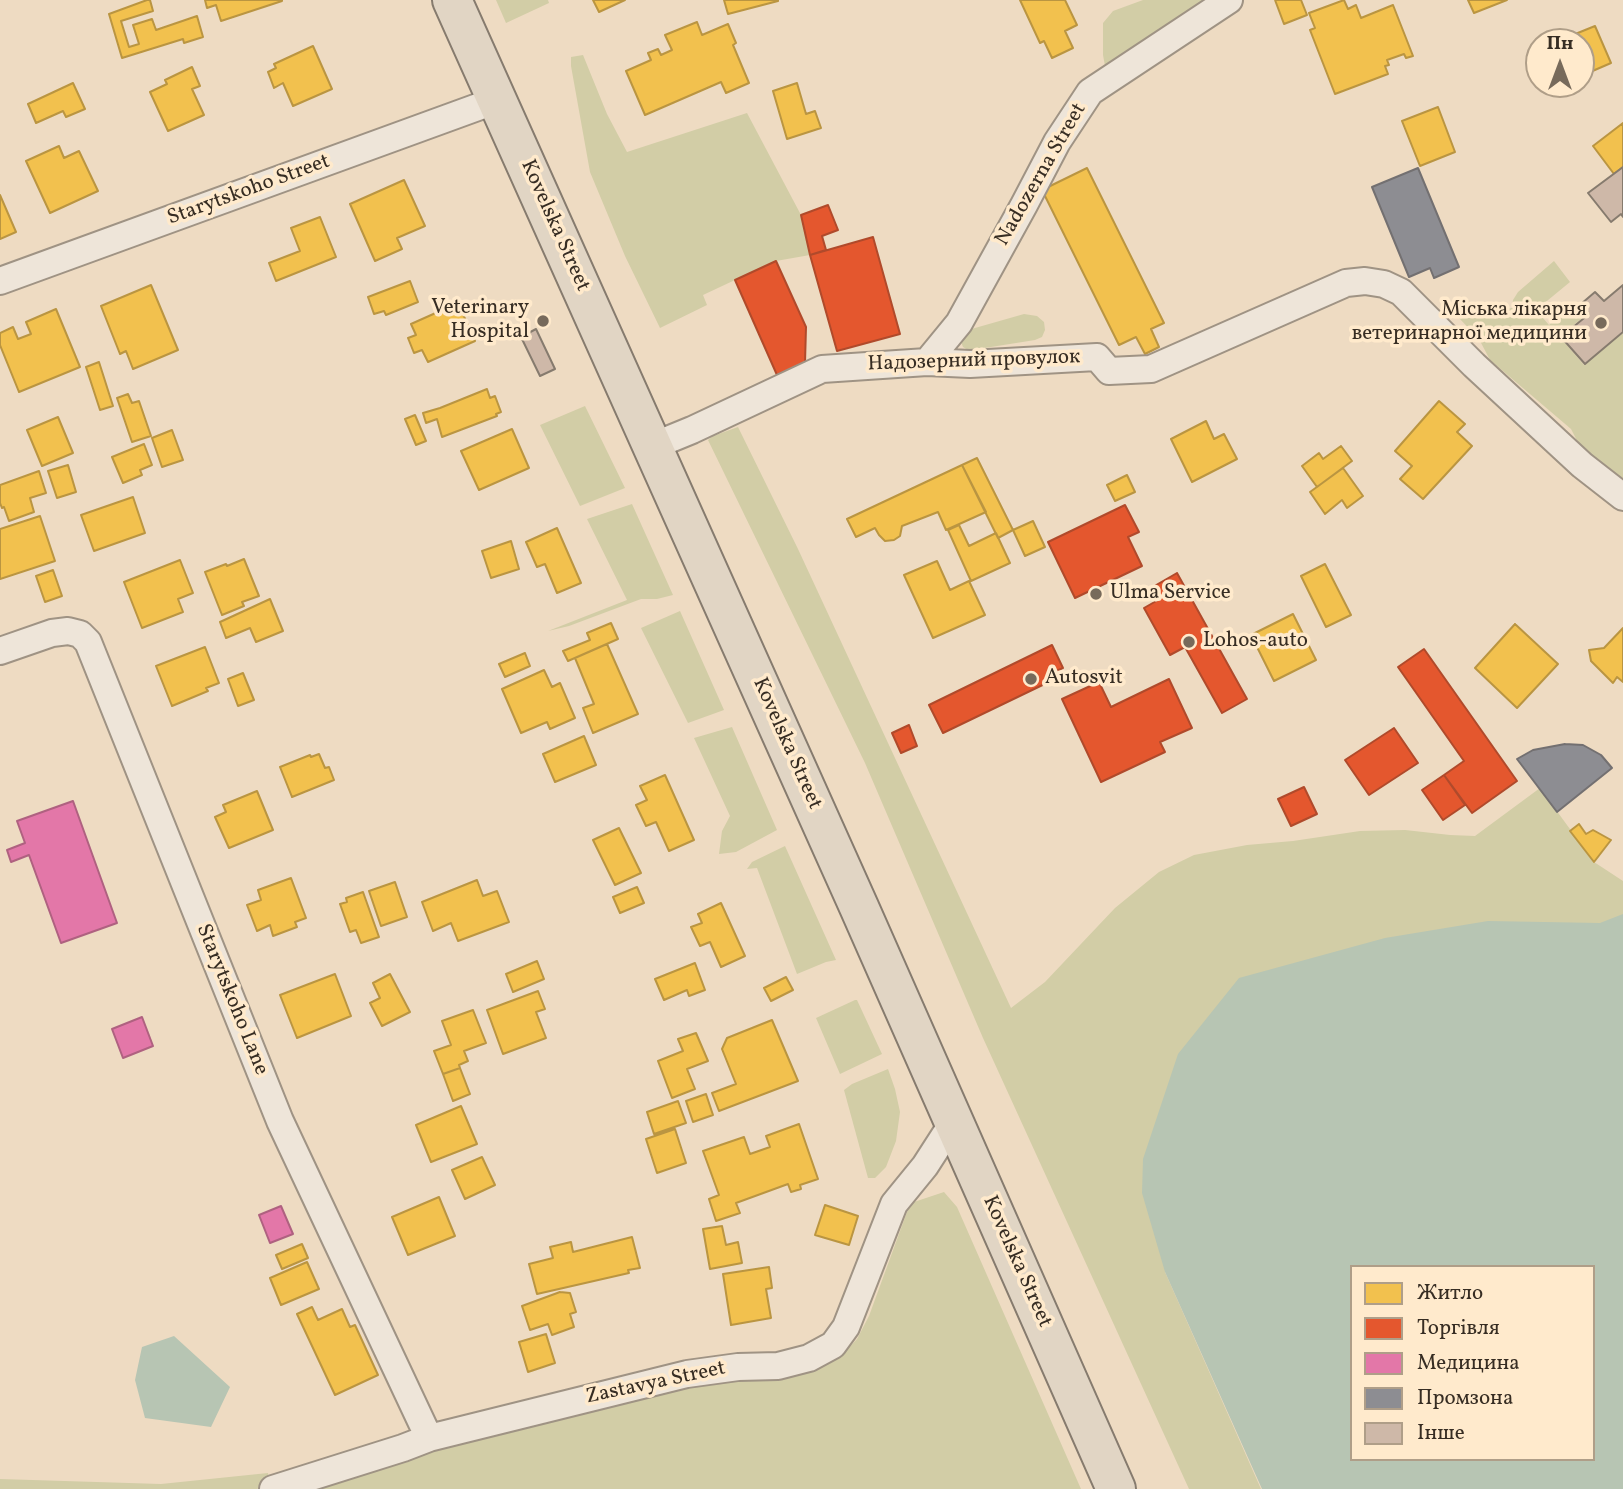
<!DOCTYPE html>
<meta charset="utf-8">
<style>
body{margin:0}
#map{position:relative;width:1623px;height:1489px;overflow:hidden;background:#eedbc2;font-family:Vollkorn,serif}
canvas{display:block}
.legend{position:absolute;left:1350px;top:1265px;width:245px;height:196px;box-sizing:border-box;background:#ffeacc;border:2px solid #af9e88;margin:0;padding:9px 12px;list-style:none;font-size:21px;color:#372d23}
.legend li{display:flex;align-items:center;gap:14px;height:35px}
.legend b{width:35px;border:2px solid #af9e88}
.north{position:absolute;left:1525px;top:28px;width:70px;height:70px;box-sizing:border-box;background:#ffeacc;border:2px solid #af9e88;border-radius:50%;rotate:0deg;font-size:19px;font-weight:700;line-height:28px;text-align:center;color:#372d23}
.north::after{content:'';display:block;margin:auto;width:24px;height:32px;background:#776a5b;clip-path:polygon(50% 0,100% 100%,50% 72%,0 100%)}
</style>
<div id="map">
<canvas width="1623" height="1489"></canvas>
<ul class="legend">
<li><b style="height:19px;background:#f2c14e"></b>Житло</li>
<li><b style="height:19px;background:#e4572e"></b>Торгівля</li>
<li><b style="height:19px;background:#e377a8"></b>Медицина</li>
<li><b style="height:19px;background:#8d8d92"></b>Промзона</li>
<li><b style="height:19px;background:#ceb8a8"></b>Інше</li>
</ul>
<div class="north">Пн</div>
</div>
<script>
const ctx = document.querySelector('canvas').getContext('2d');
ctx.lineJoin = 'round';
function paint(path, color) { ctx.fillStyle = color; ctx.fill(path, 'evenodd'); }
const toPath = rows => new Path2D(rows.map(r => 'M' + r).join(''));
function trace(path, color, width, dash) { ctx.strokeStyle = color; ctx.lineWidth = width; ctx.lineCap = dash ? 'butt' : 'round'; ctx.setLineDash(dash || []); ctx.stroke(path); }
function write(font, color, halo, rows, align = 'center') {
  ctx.font = font + ' Vollkorn,serif'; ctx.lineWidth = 7; ctx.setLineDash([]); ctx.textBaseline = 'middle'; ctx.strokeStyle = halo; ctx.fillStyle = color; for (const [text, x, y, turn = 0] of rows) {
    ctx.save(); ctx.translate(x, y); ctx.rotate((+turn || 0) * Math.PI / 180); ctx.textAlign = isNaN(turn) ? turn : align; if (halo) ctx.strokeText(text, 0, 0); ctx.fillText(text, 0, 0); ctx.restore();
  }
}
paint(toPath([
 [496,0,548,0,549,3,506,23],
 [1143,0,1216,0,1109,70,1105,66,1103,55,1103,23,1113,11],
 [583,55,607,114,627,152,747,113,801,215,810,255,776,261,735,280,703,295,707,305,660,328,625,256,590,172,571,66,571,57],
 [1554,261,1570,282,1536,310,1549,325,1574,303,1579,306,1586,315,1560,336,1558,335,1584,365,1623,333,1623,486,1586,458,1571,429,1490,360,1479,339,1459,318,1512,308,1513,300,1518,292],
 [1024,314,1037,316,1044,322,1045,330,1042,337,1035,340,972,350,968,350,963,347,960,339,968,330],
 [585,406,625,488,580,506,540,425],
 [738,427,798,549,1011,1008,1045,982,1115,908,1159,872,1194,855,1247,845,1293,841,1360,831,1405,830,1450,835,1475,836,1540,788,1594,862,1623,881,1623,993,1165,1272,1261,1489,1189,1489,983,1038,865,763,708,440,713,436],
 [632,504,673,595,657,599,641,599,569,626,548,631,627,600,587,519],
 [680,611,724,710,688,723,641,628],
 [732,727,777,830,736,852,719,854,722,831,730,816,694,738],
 [785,846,836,960,826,962,797,974,757,868,747,869,752,862],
 [855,1000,857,1000,882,1054,840,1074,816,1018],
 [888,1069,895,1089,900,1112,896,1141,886,1167,875,1178,868,1178,844,1090,852,1084],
 [944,1192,957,1207,1081,1489,308,1489,381,1464,700,1379,816,1367,841,1356,857,1339,869,1316,907,1212,914,1202],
 [268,1473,269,1485,257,1489,0,1489,0,1479,161,1484]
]), '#d2cda6');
paint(toPath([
 [1623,914,1623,1489,1262,1489,1165,1272,1142,1193,1143,1159,1178,1054,1239,978,1385,938,1488,921,1600,923],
 [1352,1267,1593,1267,1593,1459,1352,1459],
 [174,1336,230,1387,211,1427,145,1418,135,1380,142,1347]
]), '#b7c5b3');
const homes = toPath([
 [147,0,150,0,153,11,121,21,129,47,139,44,133,25,152,19,156,30,197,16,203,37,184,43,183,39,122,58,109,14,147,0],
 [205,0,282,0,282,1,221,21,216,5,207,8,205,0],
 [593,0,625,0,599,12,593,0],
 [724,0,778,0,778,1,728,14,724,0],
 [1020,0,1065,0,1077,25,1065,31,1073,48,1052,58,1044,41,1040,43,1020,0],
 [1275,0,1301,0,1307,15,1284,24,1275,0],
 [1344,0,1348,9,1356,5,1361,18,1393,5,1413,56,1406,58,1404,54,1387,60,1389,65,1385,66,1388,74,1335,94,1310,30,1315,28,1309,13,1344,0],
 [1468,0,1507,0,1474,13,1468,0],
 [697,22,702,35,728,24,736,43,733,45,749,83,726,93,721,82,645,115,626,71,651,60,648,53,658,49,661,55,672,50,665,35,697,22],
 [1595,26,1611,63,1581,76,1581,42,1558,41,1595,26],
 [313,46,332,89,293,106,283,83,274,88,268,72,276,68,274,64,313,46],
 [192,67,200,86,192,89,204,115,168,131,150,92,167,84,165,80,192,67],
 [73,83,85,109,66,117,63,111,36,123,28,104,73,83],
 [797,83,806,114,815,111,821,128,787,139,773,91,797,83],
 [1438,107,1455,152,1420,166,1402,121,1438,107],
 [1623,123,1623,167,1614,174,1593,146,1623,123],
 [59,146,64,158,79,151,98,191,50,213,26,161,59,146],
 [1087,168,1164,323,1151,329,1159,347,1145,354,1136,337,1119,345,1042,190,1087,168],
 [404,180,425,226,397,238,402,249,375,261,350,204,404,180],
 [0,195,16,232,0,239,0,195],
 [320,217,336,257,276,281,269,263,300,251,291,228,320,217],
 [410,281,418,302,386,315,384,311,374,314,368,297,410,281],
 [151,285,178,350,133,369,126,351,120,354,101,306,151,285],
 [458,303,475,341,428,362,422,350,414,353,408,338,416,335,411,324,458,303],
 [56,309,80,367,19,392,0,345,0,333,13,327,18,339,31,334,26,322,56,309],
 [99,362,113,406,100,410,86,367,99,362],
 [487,389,490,398,495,396,501,412,496,414,497,416,442,437,437,419,426,423,423,413,440,408,487,389],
 [128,394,132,403,139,401,151,436,132,442,117,398,128,394],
 [1439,401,1465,424,1457,432,1472,446,1423,499,1400,479,1412,466,1395,451,1439,401],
 [415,415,426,441,416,445,405,419,415,415],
 [58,417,73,453,42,466,27,430,58,417],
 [1206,421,1214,439,1224,434,1237,459,1192,482,1171,439,1206,421],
 [512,429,529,468,479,490,461,451,512,429],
 [172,430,183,460,162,467,152,438,172,430],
 [144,444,152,465,140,470,142,475,123,483,112,457,144,444],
 [1341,446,1352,461,1317,487,1302,466,1319,453,1323,459,1341,446],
 [977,458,1013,530,998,538,962,465,977,458],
 [68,465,76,492,57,498,48,471,68,465],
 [962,465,986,512,946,530,938,512,902,526,900,536,894,540,885,541,879,535,875,528,856,537,847,519,962,465],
 [1343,468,1363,496,1347,508,1342,500,1325,514,1310,492,1343,468],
 [39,471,46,493,30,498,34,512,9,521,4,507,2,508,0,503,0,485,39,471],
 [1127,475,1135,492,1115,501,1107,485,1127,475],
 [133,497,145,533,94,551,81,515,133,497],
 [40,516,55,561,0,579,0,529,40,516],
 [1033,521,1045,547,1025,556,1013,530,1033,521],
 [959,525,969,546,996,533,1010,563,971,581,948,530,959,525],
 [557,528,581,583,557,593,545,564,537,567,526,542,557,528],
 [511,541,519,569,491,578,482,551,511,541],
 [244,559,259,596,242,602,244,606,222,615,205,572,226,564,227,566,244,559],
 [180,560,193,593,178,599,183,612,142,628,124,582,180,560],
 [937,561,950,590,969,581,985,615,933,638,904,575,937,561],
 [1325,564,1351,615,1326,627,1301,576,1325,564],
 [53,570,62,596,45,602,36,576,53,570],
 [270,599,283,631,256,642,250,628,226,638,220,622,270,599],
 [1293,614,1316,660,1274,681,1251,635,1293,614],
 [611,623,618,639,568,661,563,651,590,640,587,633,611,623],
 [1515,624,1558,664,1517,708,1475,668,1515,624],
 [1623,628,1623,682,1617,677,1613,683,1591,661,1589,650,1604,648,1623,628],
 [607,644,638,714,593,733,583,708,594,704,575,658,607,644],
 [205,647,219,683,206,688,208,691,172,706,156,666,205,647],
 [525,653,530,666,505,677,499,664,525,653],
 [544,670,552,687,560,683,575,718,550,729,547,722,521,733,502,689,544,670],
 [243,673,254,700,238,706,228,679,243,673],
 [584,736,596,765,555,782,543,754,584,736],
 [319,754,325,768,329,767,334,780,292,797,280,767,310,755,311,757,319,754],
 [665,775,694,840,669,851,656,822,646,826,636,805,647,800,640,786,665,775],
 [257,791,273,830,229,848,215,817,226,812,223,805,257,791],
 [1579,824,1586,834,1593,830,1611,840,1594,862,1570,831,1579,824],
 [619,828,641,873,615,885,593,840,619,828],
 [291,878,306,918,295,922,297,927,273,936,270,925,257,931,247,905,261,900,258,890,291,878],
 [477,880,483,896,497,891,509,922,458,941,451,923,433,931,422,902,477,880],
 [395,882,407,917,381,926,369,891,395,882],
 [637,887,644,903,620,913,613,897,637,887],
 [363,892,379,937,361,943,356,930,350,932,340,904,347,902,346,898,363,892],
 [721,903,745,956,721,967,710,942,700,946,691,927,702,923,698,914,721,903],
 [537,961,544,979,513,992,506,974,537,961],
 [695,963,705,990,689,996,687,990,664,1000,655,979,695,963],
 [335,974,351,1016,297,1038,280,995,335,974],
 [390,974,410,1012,382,1026,370,1003,380,998,373,983,390,974],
 [786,977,793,990,771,1001,764,988,786,977],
 [538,991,545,1009,536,1012,546,1038,503,1054,487,1010,538,991],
 [473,1010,486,1043,464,1051,468,1061,459,1065,460,1068,443,1074,434,1051,451,1045,442,1021,473,1010],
 [772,1020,798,1081,719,1111,712,1093,736,1084,722,1049,727,1038,772,1020],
 [696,1033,708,1061,687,1069,695,1089,672,1098,658,1061,683,1051,678,1039,696,1033],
 [460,1068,470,1094,453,1101,443,1074,460,1068],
 [706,1094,713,1115,693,1122,686,1101,706,1094],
 [678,1101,686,1123,654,1134,647,1112,678,1101],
 [461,1106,477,1144,431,1162,416,1125,461,1106],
 [799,1124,818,1179,800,1185,801,1189,791,1192,788,1184,736,1203,740,1213,716,1221,709,1199,719,1195,703,1151,744,1137,750,1154,770,1147,766,1136,799,1124],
 [675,1129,686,1163,657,1173,646,1139,675,1129],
 [482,1157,495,1185,465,1199,452,1170,482,1157],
 [439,1197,455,1236,408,1255,392,1217,439,1197],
 [825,1205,858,1216,849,1245,815,1235,825,1205],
 [722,1226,726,1245,738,1242,742,1263,710,1269,703,1229,722,1226],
 [632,1237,640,1268,628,1270,629,1273,537,1294,529,1264,553,1258,550,1247,571,1242,573,1252,632,1237],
 [302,1244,308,1258,282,1269,276,1255,302,1244],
 [307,1262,319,1289,281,1305,270,1278,307,1262],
 [769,1267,772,1288,766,1289,771,1318,731,1325,723,1274,769,1267],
 [560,1292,570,1293,576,1312,570,1314,574,1327,552,1335,548,1324,530,1330,522,1306,560,1292],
 [312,1307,318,1320,342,1309,350,1327,355,1325,378,1375,335,1395,297,1314,312,1307],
 [546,1334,555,1363,528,1372,519,1342,546,1334]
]);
paint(homes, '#f2c14e');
trace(homes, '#ba9541', 2);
const shops = toPath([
 [828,205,838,230,822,236,826,250,810,255,801,215,828,205],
 [873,237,900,334,837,351,810,255,873,237],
 [776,261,806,327,805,363,777,375,735,280,776,261],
 [1125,505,1139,532,1128,537,1142,566,1075,598,1048,542,1125,505],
 [1177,573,1247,699,1222,713,1185,647,1170,655,1144,608,1158,600,1151,588,1177,573],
 [1052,645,1063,668,1052,673,1055,679,943,733,929,705,1052,645],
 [1424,649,1517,781,1472,813,1444,775,1464,761,1398,667,1424,649],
 [1169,679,1192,728,1160,742,1165,752,1101,782,1062,699,1099,682,1111,707,1169,679],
 [909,725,917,746,901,753,892,733,909,725],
 [1394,728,1418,763,1369,795,1345,760,1394,728],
 [1444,775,1465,805,1443,820,1422,790,1444,775],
 [1304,787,1317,814,1291,826,1278,799,1304,787]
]);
paint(shops, '#e4572e');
trace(shops, '#b04a2b', 2);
const health = toPath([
 [73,801,117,923,61,943,29,855,11,862,7,850,25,843,17,821,73,801],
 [142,1017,153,1046,123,1058,112,1029,142,1017],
 [281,1206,293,1234,270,1243,259,1215,281,1206]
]);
paint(health, '#e377a8');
trace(health, '#af6180', 2);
const industry = toPath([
 [1418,168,1459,267,1434,278,1430,268,1409,277,1372,187,1418,168],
 [1565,744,1583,745,1601,755,1612,768,1557,812,1517,759,1533,750,1565,744]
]);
paint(industry, '#8d8d92');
trace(industry, '#737071', 2);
const building = toPath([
 [1623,167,1623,217,1621,214,1611,222,1588,193,1623,167],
 [1623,285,1623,332,1585,364,1561,337,1589,314,1581,304,1595,292,1604,301,1623,285],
 [536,329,555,369,540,376,521,337,536,329]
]);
paint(building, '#ceb8a8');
trace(building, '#867b6e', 2);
const minor = toPath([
 [0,281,497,100],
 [927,362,959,323,1024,205,1057,142,1090,92,1229,0],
 [653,446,692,430,822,369,927,362,970,364,1097,357,1109,371,1151,369,1346,283,1365,281,1384,284,1401,292,1474,365,1582,465,1623,497],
 [0,651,52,633,68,631,80,634,88,642,280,1121,429,1438],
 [273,1489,403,1448,429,1438,687,1374,738,1367,778,1366,809,1358,833,1345,846,1327,894,1204,925,1166,954,1121]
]);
const primary = toPath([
 [452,0,859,907,1116,1489]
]);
trace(minor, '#9f9384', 30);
trace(primary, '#867b6e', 42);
trace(minor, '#eee5d9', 26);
trace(primary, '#e1d5c4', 38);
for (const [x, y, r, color] of [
 [543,321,7,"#776a5b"],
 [1601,323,7,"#776a5b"],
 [1096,594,7,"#776a5b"],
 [1189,642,7,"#776a5b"],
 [1031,679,7,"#776a5b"]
]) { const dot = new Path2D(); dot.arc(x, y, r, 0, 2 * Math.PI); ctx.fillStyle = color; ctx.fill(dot); trace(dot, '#ffeacc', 2.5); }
write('21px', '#372d23', '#ffeacc', [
 ["Nadozerna Street",1042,175,-60],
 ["Starytskoho Street",249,191,-20],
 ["Kovelska Street",554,226,66],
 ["Надозерний провулок",974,362,-2],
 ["Kovelska Street",786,744,66],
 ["Starytskoho Lane",231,1000,68],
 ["Kovelska Street",1016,1262,66],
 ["Zastavya Street",656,1384,-12]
]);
write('21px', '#372d23', '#ffeacc', [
 ["Veterinary",529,309,"right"],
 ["Hospital",529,333,"right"],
 ["Міська лікарня",1587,311,"right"],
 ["ветеринарної медицини",1587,335,"right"],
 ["Ulma Service",1110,594],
 ["Lohos-auto",1203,642],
 ["Autosvit",1045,679]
], 'left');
</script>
